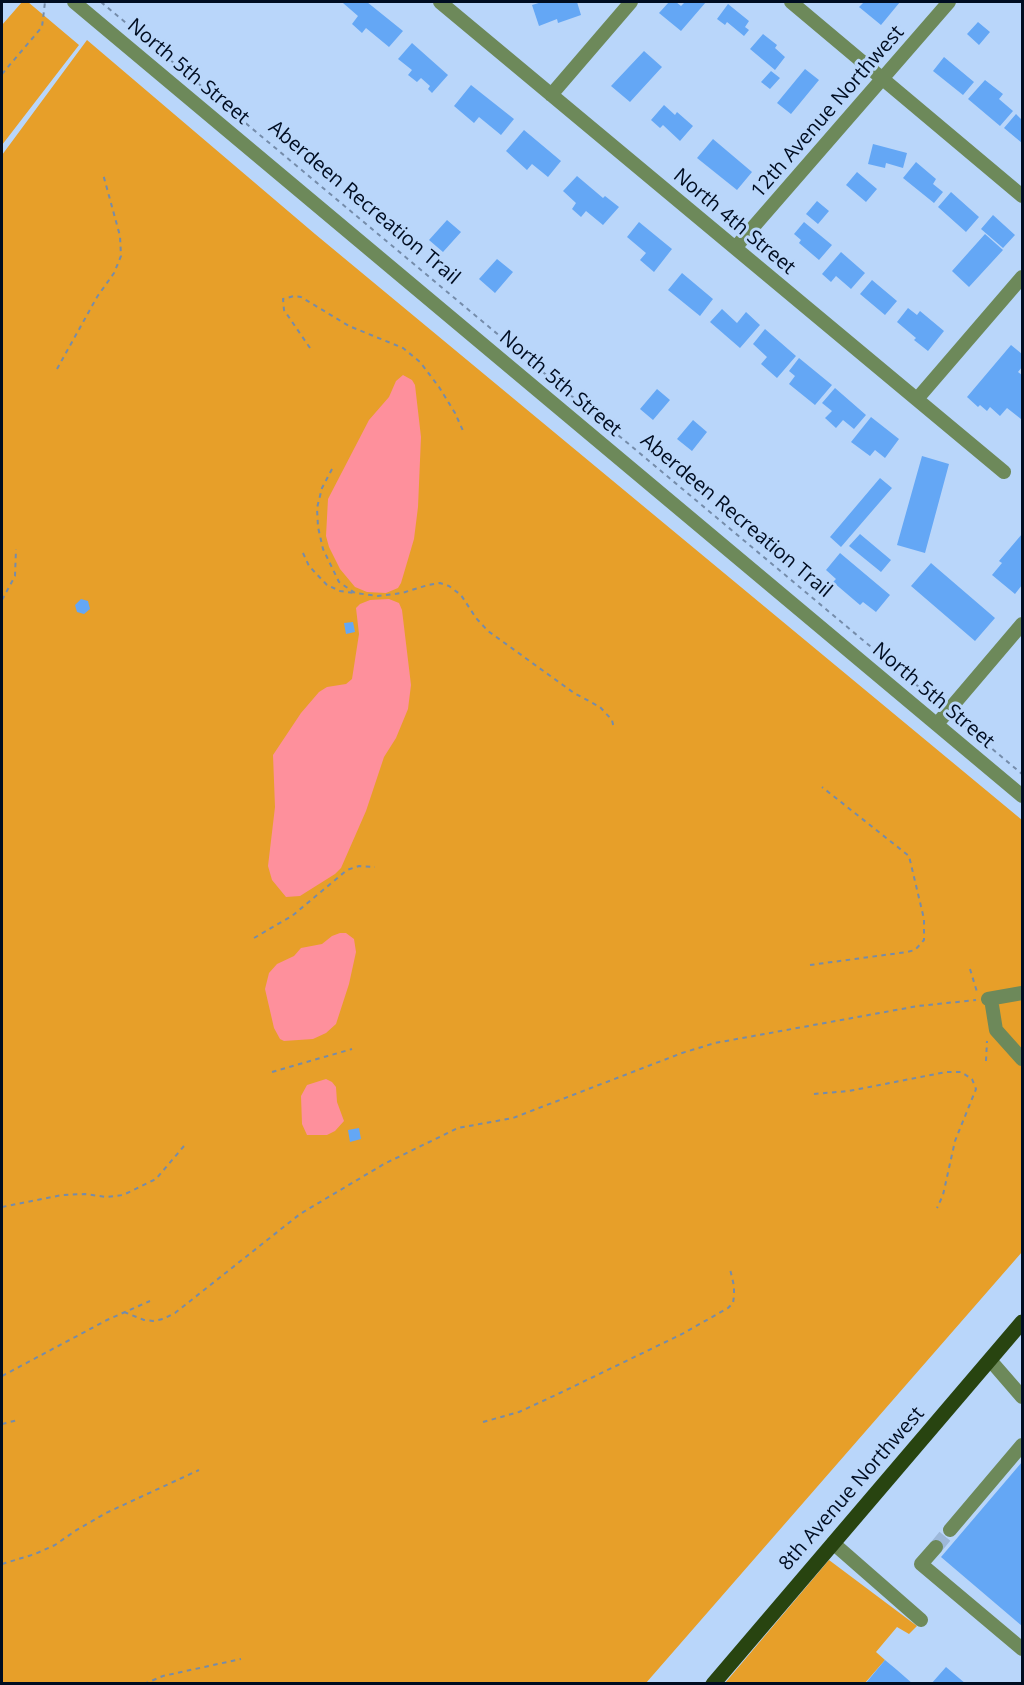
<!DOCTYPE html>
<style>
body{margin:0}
#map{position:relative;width:1024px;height:1685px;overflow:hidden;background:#b9d6fa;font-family:"Open Sans",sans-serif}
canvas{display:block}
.frame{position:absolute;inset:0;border:3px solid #000d21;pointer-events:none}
</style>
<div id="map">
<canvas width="1024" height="1685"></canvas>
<div class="frame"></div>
</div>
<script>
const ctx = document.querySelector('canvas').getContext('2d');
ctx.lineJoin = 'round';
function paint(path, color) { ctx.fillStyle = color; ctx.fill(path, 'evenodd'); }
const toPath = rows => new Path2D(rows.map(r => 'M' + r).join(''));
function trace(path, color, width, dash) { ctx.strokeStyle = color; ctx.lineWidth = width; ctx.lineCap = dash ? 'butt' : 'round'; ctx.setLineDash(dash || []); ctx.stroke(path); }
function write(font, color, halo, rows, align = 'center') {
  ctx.font = font + ' "Open Sans",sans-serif'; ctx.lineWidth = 6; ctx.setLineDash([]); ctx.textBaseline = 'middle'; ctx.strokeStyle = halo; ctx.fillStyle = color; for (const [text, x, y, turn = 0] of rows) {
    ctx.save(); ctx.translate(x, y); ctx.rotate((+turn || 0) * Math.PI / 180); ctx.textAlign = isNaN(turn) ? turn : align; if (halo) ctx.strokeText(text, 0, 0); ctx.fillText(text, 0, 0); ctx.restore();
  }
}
paint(toPath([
 [22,2,28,2,79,45,2,145,2,25],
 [87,40,315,234,1022,820,1022,1252,646,1683,2,1683,2,155],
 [829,1560,917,1626,909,1634,897,1627,876,1652,885,1660,865,1683,725,1683]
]), '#e79f29');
paint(toPath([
 [403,375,412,380,415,385,421,437,418,507,414,539,401,583,398,588,386,593,367,592,355,587,340,569,329,547,326,536,328,499,369,420,389,397,396,381],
 [389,599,399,603,402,610,411,685,408,709,396,738,384,757,366,811,341,868,335,874,300,896,286,897,272,880,268,866,275,807,273,755,301,713,319,692,327,687,346,684,352,679,359,634,356,608,360,604,370,600],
 [340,933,346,933,354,939,356,952,349,984,336,1024,326,1033,313,1039,284,1041,280,1039,274,1028,265,989,269,973,277,964,294,956,301,948,322,944,332,936],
 [326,1079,332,1082,336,1087,337,1102,344,1121,335,1131,327,1135,307,1135,302,1124,301,1096,307,1085]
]), '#fe909c');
paint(toPath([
 [345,2,367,2,403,31,389,47,366,28,362,33,352,24,358,16,343,3],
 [542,2,577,2,581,15,558,23,557,19,539,26,532,5],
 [669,2,676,2,681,6,685,2,706,2,681,31,659,13],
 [864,2,900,2,881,25,859,7],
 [728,4,749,21,745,27,749,30,744,36,727,22,725,25,717,19],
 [978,22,990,32,979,45,967,34],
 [763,34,777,45,775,48,785,57,775,70,750,49],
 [412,43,448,75,432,93,428,89,430,86,421,78,417,82,408,75,412,70,398,59],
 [644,51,662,67,630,102,611,86],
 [944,57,974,82,963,95,933,71],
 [805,69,819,80,791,114,777,103],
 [771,71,780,78,770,89,761,82],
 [985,80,1003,94,999,99,1013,111,1000,126,968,99],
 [471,85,514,119,501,135,479,117,474,123,454,106],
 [664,105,675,115,677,112,693,126,680,141,663,125,660,128,651,120],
 [1016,114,1022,120,1022,143,1004,128],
 [524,130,561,161,548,177,532,164,527,170,506,151],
 [713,139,752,172,737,190,697,158],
 [873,144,907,153,903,168,886,163,885,168,868,164],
 [916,162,936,179,933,184,943,192,934,203,903,178],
 [857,172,877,189,866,202,846,185],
 [577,176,603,198,605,196,619,207,603,225,586,211,581,217,572,209,576,203,563,191],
 [951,192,979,217,966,232,938,207],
 [817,201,829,211,818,224,806,214],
 [993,215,1015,235,1003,248,981,229],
 [447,220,461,232,443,252,429,240],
 [639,222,672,249,654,272,640,260,646,253,627,237],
 [804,222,832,245,819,260,799,243,801,240,794,234],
 [985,234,1003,250,969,287,952,271],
 [841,252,865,273,851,289,836,276,831,282,822,274],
 [497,259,513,272,495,293,479,279],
 [682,273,713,299,700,316,668,290],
 [872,280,897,301,885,315,860,294],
 [908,308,917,315,920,311,944,331,928,351,914,340,916,338,897,322],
 [722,309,737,323,746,312,760,325,740,348,710,322],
 [765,329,796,356,777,378,761,364,767,357,753,344],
 [1011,345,1022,354,1022,367,1018,372,1022,375,1022,417,1021,419,1007,408,1000,416,990,407,987,411,980,405,978,407,967,397],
 [799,358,832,385,815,405,789,384,795,376,789,371],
 [835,388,866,415,854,429,843,420,836,428,825,418,832,411,822,403],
 [657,389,670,400,653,420,640,409],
 [871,417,899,439,885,458,875,450,870,456,851,442],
 [693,420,707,432,692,451,677,439],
 [922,456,949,464,925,553,897,545],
 [880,478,892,488,841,547,830,537],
 [860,534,891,560,881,572,849,546],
 [1022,534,1022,585,1015,594,992,575,1002,563,999,561],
 [840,553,890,595,876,612,863,602,860,605,833,582,836,579,826,570],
 [931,563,995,618,975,641,911,586],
 [81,599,88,601,90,609,84,614,77,612,75,605],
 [353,622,355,632,346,634,344,623],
 [359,1128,361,1139,350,1142,348,1130],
 [1022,1462,1022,1626,941,1557],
 [885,1660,897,1670,913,1684,865,1684],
 [946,1667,966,1684,931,1684]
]), '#64a7f5');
trace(toPath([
 [936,1547,950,1530]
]), '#9db8d9', 14, [14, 7]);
trace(toPath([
 [101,2,938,703],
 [2,74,42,27,45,2],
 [310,348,284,310,283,299,294,296,301,297,349,326,403,348,420,362,439,387,455,413,464,433],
 [57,369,97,297,114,273,121,256,120,236,103,174],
 [332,469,322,488,317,508,318,527,323,549,339,582,355,593,378,596,402,593,428,585,440,583,449,586,461,595,476,618,488,631,574,693,600,707,612,720,614,729],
 [303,553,309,566,327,585,340,591,354,593],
 [2,600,15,576,16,549],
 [958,720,1022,774],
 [254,938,292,916,347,870,359,866,375,867],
 [810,965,907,952,915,950,924,940,924,919,909,856,822,787],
 [970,969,977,992],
 [986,1061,987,1041],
 [272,1072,352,1049],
 [814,1094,849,1091,946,1072,961,1072,972,1079,976,1089,955,1141,943,1195,937,1208],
 [2,1207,62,1195,85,1194,106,1197,123,1195,156,1179,184,1146],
 [124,1312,144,1320,153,1321,163,1319,175,1313,300,1214,384,1164,458,1128,513,1118,682,1053,715,1043,918,1006,976,1000],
 [2,1376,107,1320,150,1301],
 [483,1422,519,1412,560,1393,682,1334,728,1308,733,1303,734,1296,734,1286,730,1269],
 [2,1424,18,1420],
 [2,1564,35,1554,55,1545,75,1531,106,1513,199,1470],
 [144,1684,163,1676,241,1659]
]), '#758caa', 2, [4.5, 4.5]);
trace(toPath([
 [74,2,1022,796],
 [440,2,1004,472],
 [791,2,1022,196],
 [551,95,631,2],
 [735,248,949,2],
 [917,399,1022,277],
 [937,724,1022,624],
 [988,999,1022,993],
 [991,999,996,1030,1022,1059],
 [990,1360,1022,1397],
 [950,1530,1022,1445],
 [833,1543,921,1620],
 [936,1547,921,1564,1022,1649]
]), '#6d895a', 14);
trace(toPath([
 [713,1684,1022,1322]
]), '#284410', 15);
write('20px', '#000d21', '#b9d6fa', [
 ["North 5th Street",188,72,40],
 ["12th Avenue Northwest",828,112,-49],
 ["Aberdeen Recreation Trail",364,203,40],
 ["North 4th Street",734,222,40],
 ["North 5th Street",560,384,40],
 ["Aberdeen Recreation Trail",736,516,40],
 ["North 5th Street",933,696,40],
 ["8th Avenue Northwest",852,1489,-49]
]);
</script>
